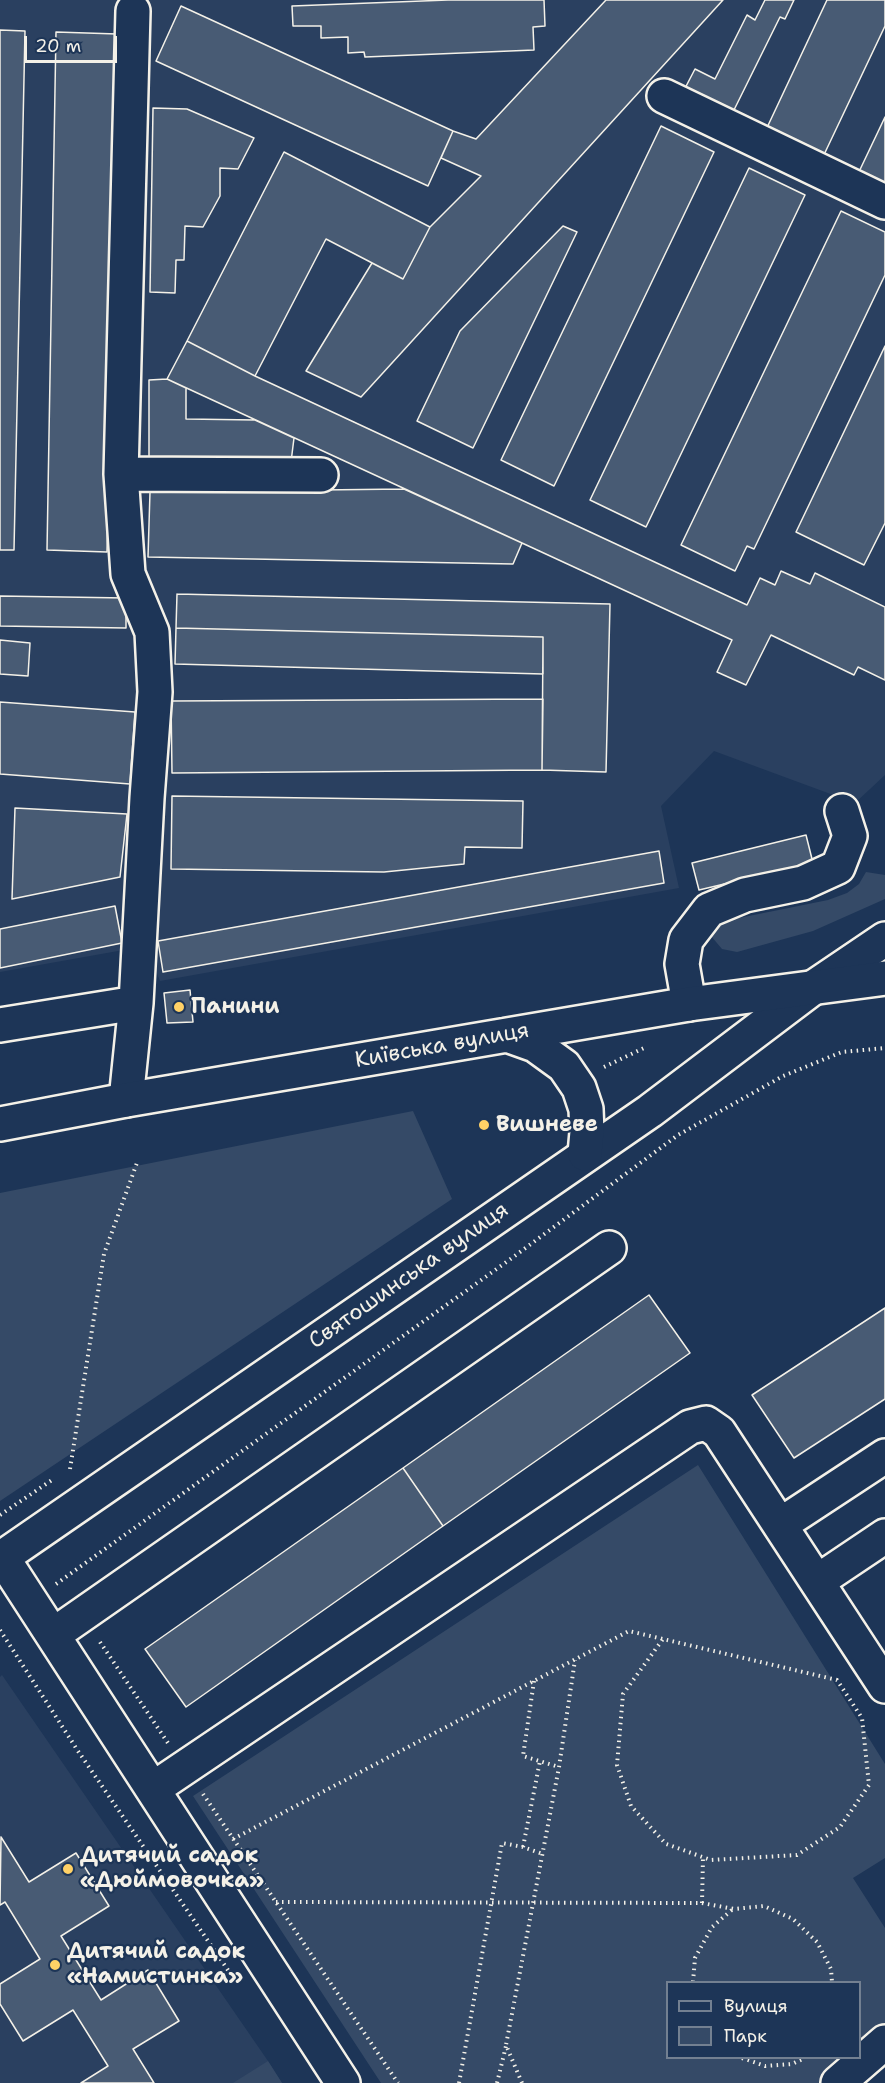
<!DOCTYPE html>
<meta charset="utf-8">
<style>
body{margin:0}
#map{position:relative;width:885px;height:2083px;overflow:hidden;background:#1d3557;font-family:"Shantell Sans",sans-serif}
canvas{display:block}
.legend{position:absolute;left:666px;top:1981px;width:195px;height:78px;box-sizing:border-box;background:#1d3557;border:2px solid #738091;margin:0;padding:8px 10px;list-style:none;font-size:18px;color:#f4f1e8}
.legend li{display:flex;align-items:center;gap:12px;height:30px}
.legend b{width:30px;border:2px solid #738091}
.scale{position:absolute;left:24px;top:36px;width:93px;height:27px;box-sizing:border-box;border:3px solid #f4f1e8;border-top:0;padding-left:8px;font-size:18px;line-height:21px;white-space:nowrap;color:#f4f1e8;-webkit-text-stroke:4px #1d3557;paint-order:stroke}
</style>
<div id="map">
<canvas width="885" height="2083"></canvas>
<ul class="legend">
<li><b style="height:8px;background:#1d3557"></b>Вулиця</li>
<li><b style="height:16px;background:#354a67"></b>Парк</li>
</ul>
<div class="scale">20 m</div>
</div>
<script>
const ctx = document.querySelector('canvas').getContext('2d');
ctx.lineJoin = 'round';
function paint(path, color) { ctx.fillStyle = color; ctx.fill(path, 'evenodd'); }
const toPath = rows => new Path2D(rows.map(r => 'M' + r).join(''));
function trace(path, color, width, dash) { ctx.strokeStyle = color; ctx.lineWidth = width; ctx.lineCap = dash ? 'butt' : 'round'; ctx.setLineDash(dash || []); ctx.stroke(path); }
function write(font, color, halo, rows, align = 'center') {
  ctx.font = font + ' "Shantell Sans",sans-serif'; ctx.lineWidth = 4.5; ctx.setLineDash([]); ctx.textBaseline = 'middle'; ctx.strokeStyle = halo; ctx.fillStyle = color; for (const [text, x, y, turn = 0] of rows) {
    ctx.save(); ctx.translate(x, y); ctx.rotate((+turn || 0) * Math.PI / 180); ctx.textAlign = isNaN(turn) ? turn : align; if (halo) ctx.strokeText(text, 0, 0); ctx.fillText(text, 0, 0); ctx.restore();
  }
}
paint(toPath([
 [0,0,885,0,885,775,855,803,714,751,661,806,679,888,160,981,146,946,0,972],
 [2,1675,268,2061,282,2083,0,2083,0,1677]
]), '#2a4060');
paint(toPath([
 [866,872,885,875,885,899,813,931,737,952,722,949,711,936,713,927,724,921,828,900,847,893,859,884],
 [413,1111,452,1199,0,1501,0,1193],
 [698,1465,885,1764,885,1858,853,1878,885,1928,885,2027,860,2049,860,1982,668,1982,668,2058,850,2058,821,2083,381,2083,193,1796],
 [268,2061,282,2083,233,2083]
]), '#354a67');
const building = toPath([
 [448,0,544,0,545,26,533,27,534,50,365,57,364,52,348,53,348,37,321,38,321,26,293,26,292,6,448,0],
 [606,0,723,0,361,397,306,371,372,263,403,279,430,227,481,176,441,158,453,131,476,139,606,0],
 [765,0,794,0,785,19,780,17,730,118,682,94,695,69,715,79,747,15,755,20,765,0],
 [827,0,885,0,885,26,821,161,764,134,827,0],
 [181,6,453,131,428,186,156,61,181,6],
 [0,30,25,31,14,550,0,550,0,30],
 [56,32,117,34,107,552,47,550,56,32],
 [153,108,187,109,254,138,238,169,220,168,220,196,203,227,185,226,184,260,176,260,175,293,150,292,153,108],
 [885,117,885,192,856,178,885,117],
 [661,126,714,152,554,486,501,460,661,126],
 [284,152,430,227,403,279,326,239,255,376,187,341,284,152],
 [749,168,805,195,646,527,590,500,749,168],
 [841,211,885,232,885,275,754,549,747,546,735,571,681,545,841,211],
 [563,226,577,232,473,448,417,421,460,331,563,226],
 [187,341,255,376,747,605,760,578,775,585,781,571,810,584,815,573,885,607,885,680,858,667,854,675,771,635,746,685,717,672,732,640,167,379,187,341],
 [885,346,885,523,864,565,796,532,885,346],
 [167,379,186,388,186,419,255,420,294,438,291,462,149,462,149,380,167,379],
 [404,489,522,543,513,564,148,557,150,492,404,489],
 [177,594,610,604,606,772,542,770,543,637,176,628,177,594],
 [0,596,126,598,126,628,0,626,0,596],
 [176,628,543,637,543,674,175,664,176,628],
 [0,640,30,643,28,676,0,674,0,640],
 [543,699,542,770,172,773,171,701,543,699],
 [0,702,135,712,130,784,0,774,0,702],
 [172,796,523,801,522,848,465,847,464,864,384,872,171,869,172,796],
 [15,808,127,814,120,877,12,899,15,808],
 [806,835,813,863,699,890,692,863,806,835],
 [659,851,664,883,163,972,158,941,659,851],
 [115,906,122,943,0,968,0,929,115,906],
 [190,990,193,1022,167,1023,164,993,190,990],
 [649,1295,690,1353,443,1526,403,1468,649,1295],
 [885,1308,885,1399,794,1458,752,1395,885,1308],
 [403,1468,443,1526,186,1707,145,1649,403,1468],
 [1,1837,29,1882,76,1853,109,1906,61,1936,101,2000,148,1970,179,2021,133,2049,154,2083,81,2083,108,2066,73,2010,23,2041,0,2004,0,1984,40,1959,5,1902,0,1905,1,1837]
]);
paint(building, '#485b74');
trace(building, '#f4f1e8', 1.5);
const minor = toPath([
 [664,96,885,202],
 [121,474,321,475],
 [689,1004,682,964,686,940,709,910,745,895,803,883,838,867,850,836,842,811],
 [0,1025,136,1003],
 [126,1100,136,1003,147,798,155,692,152,632,128,574,121,474,133,11],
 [780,1525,885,1456],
 [2,1557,343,2083],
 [0,1559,650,1111,814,987,885,939],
 [818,1581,885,1536],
 [53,1635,609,1248],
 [153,1789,690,1427,706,1423,719,1432,885,1686],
 [838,2083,885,2042]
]);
const major = toPath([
 [507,1035,535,1045,564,1066,579,1088,586,1109,587,1132,585,1154],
 [0,1124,126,1100,689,1004,885,978]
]);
trace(minor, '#f4f1e8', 38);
trace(major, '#f4f1e8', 38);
trace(toPath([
 [604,1067,644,1048],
 [70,1469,104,1254,138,1160],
 [0,1515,52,1480],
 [56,1584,512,1258,678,1135,783,1076,842,1052,885,1048],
 [0,1630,78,1751,232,1976],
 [100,1642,168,1743],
 [534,1681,523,1756,559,1767],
 [203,1794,398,2083],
 [233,1839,629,1631,663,1639,837,1680,862,1718,869,1785,840,1827,797,1855,711,1860,666,1844,631,1806,617,1765,623,1694,663,1639],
 [523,1847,540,1761],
 [276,1902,702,1903,734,1909,764,1906,793,1919,817,1942,831,1969,832,1982],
 [702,1903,703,1857],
 [693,1982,695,1958,712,1927,733,1909],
 [742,2058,765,2066,792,2064,805,2058],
 [459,2083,502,1843,523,1847,543,1854],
 [497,2083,506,2046],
 [522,2083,506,2045,559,1767,575,1660]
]), '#f4f1e8', 4, [1.5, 4.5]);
trace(minor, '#1d3557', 33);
trace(major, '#1d3557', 33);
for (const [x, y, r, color] of [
 [179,1007,6,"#ffd166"],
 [484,1125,6,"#ffd166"],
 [68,1869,6,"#ffd166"],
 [55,1965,6,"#ffd166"]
]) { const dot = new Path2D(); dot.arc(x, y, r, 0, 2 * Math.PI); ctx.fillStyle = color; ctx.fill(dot); trace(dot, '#1d3557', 2); }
write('bold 22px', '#f4f1e8', '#1d3557', [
 ["Панини",191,1007],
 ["Вишневе",496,1125],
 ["Дитячий садок",80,1856],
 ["«Дюймовочка»",80,1881],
 ["Дитячий садок",67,1952],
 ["«Намистинка»",67,1977]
], 'left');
write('22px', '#f4f1e8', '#1d3557', [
 ["Київська вулиця",442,1046,-10],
 ["Святошинська вулиця",409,1276,-35]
]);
</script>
